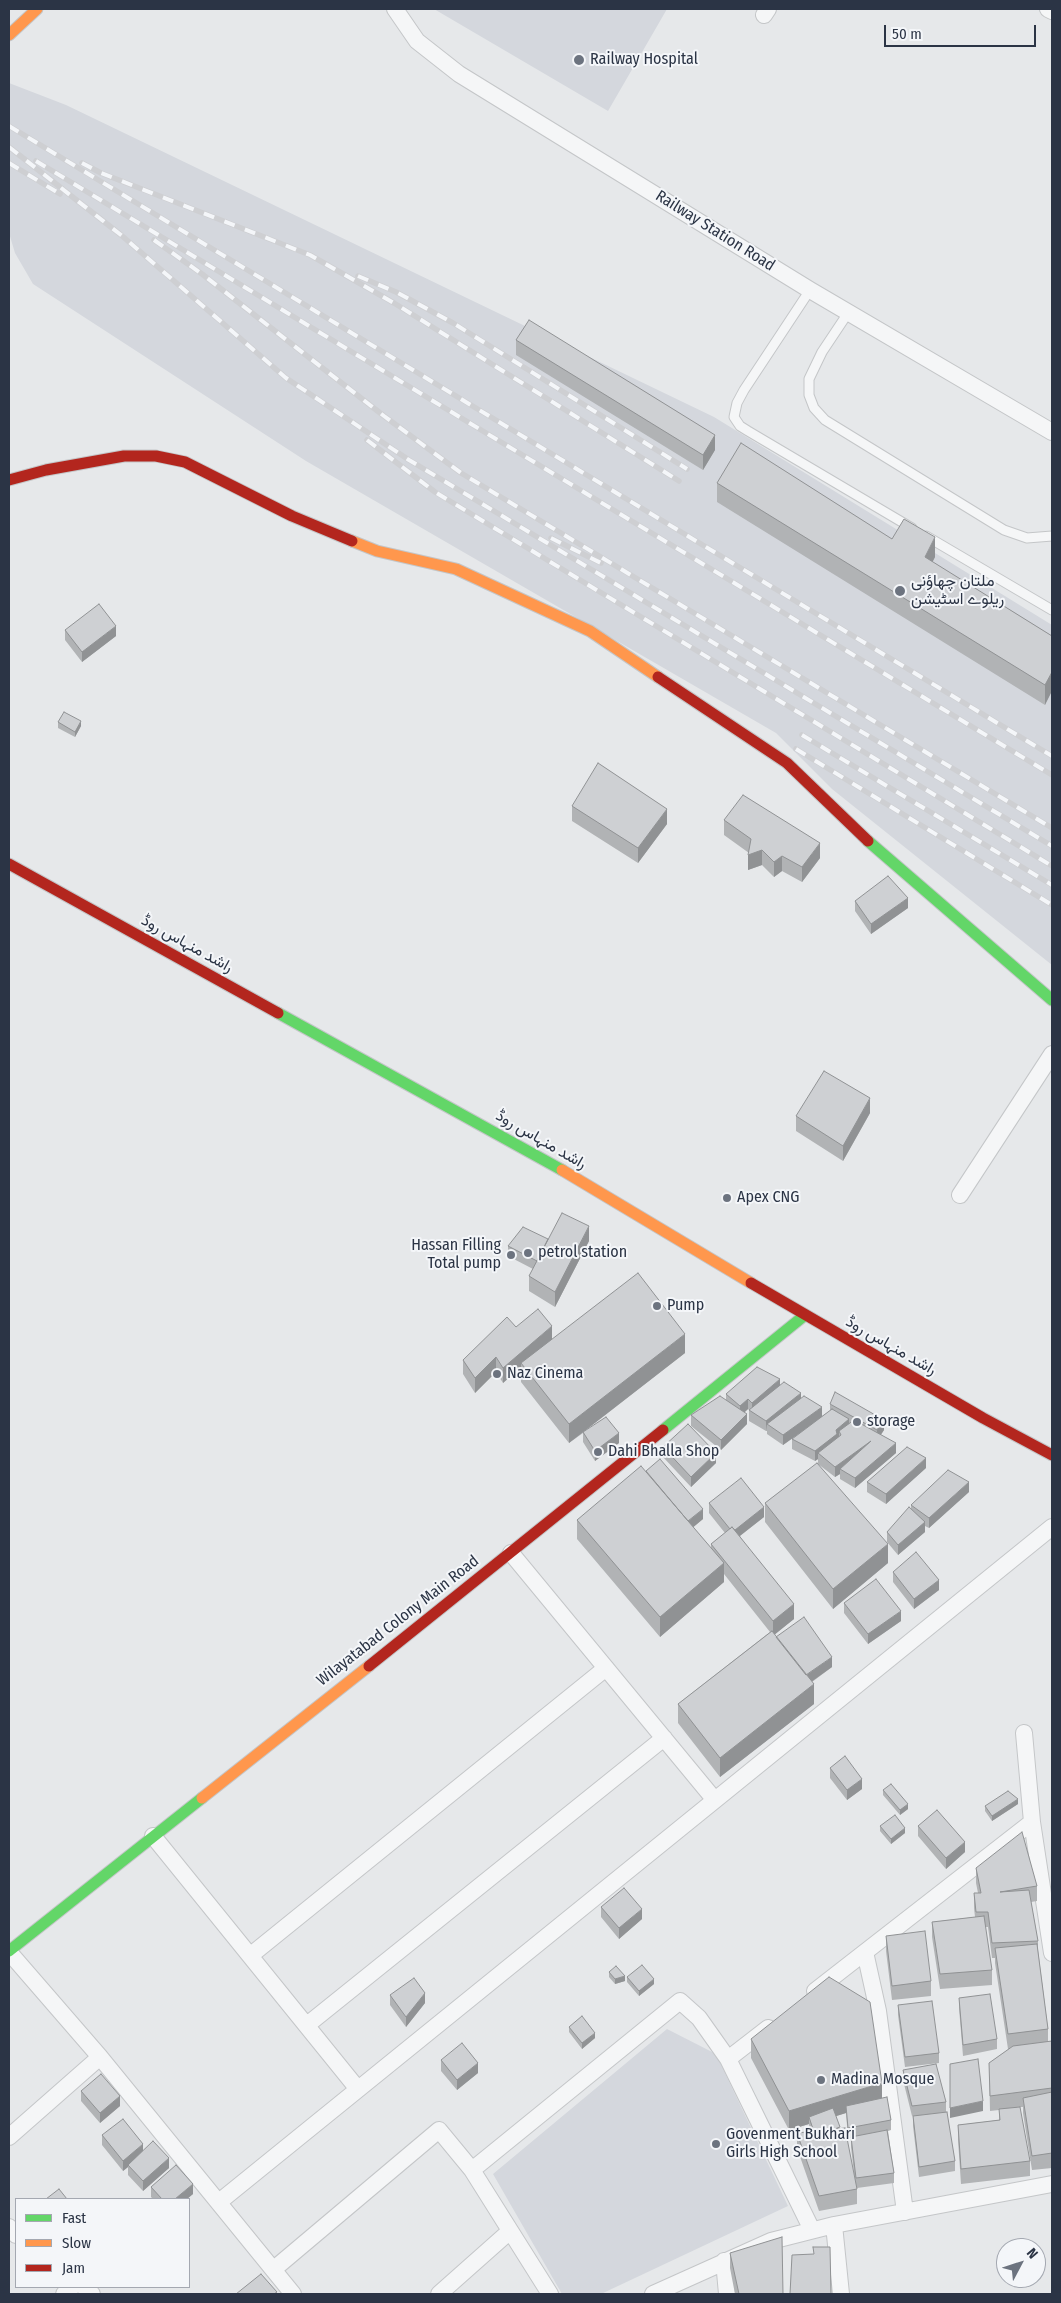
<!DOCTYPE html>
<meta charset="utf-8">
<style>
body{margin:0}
#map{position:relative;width:1061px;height:2303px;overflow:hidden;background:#e6e8ea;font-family:"Fira Sans Condensed",sans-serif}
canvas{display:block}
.frame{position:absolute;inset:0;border:10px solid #2b3445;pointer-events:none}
.legend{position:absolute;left:15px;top:2198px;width:175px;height:90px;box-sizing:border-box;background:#f4f6f9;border:1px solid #a4a8b1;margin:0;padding:6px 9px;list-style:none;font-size:15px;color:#2b3445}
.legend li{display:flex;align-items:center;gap:10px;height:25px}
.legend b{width:25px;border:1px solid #a4a8b1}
.north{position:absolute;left:996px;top:2238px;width:50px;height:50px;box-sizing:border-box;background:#f4f6f9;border:1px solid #a4a8b1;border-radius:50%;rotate:50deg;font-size:14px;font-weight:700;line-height:20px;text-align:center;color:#2b3445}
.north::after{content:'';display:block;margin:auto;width:18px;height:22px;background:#6c737f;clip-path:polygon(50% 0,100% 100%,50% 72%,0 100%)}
.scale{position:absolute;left:884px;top:25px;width:152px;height:22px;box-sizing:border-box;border:2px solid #2b3445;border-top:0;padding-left:6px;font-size:15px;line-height:18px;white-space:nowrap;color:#2b3445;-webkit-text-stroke:4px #f4f6f9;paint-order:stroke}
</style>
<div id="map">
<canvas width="1061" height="2303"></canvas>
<div class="frame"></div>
<ul class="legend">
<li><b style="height:6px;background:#63d668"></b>Fast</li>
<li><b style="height:6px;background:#ff974d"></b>Slow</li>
<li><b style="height:6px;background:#b3261e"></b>Jam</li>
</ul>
<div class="north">N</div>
<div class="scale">50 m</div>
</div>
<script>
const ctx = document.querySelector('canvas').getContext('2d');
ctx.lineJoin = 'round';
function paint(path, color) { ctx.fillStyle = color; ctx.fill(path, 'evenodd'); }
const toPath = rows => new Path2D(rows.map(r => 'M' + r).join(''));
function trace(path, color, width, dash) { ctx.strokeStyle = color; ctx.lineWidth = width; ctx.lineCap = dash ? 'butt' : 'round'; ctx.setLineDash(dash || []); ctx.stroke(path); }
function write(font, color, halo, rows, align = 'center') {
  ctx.font = font + ' "Fira Sans Condensed",Vazirmatn,sans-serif'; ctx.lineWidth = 4; ctx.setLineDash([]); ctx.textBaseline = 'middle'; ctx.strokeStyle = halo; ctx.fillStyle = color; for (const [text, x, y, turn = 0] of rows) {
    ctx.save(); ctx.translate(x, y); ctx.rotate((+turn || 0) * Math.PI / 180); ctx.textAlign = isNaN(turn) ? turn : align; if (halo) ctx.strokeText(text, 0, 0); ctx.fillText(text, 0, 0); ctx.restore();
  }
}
paint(toPath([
 [434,9,667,9,608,111],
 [9,83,66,105,714,417,1052,625,1052,965,832,789,776,733,306,461,33,284,15,253,9,233],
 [667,2029,716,2054,788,2206,601,2294,562,2294,493,2174]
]), '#d4d7dd');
const lane = toPath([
 [810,290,744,390,737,403,734,417,740,426,748,431,912,528],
 [848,313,822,352,809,379,809,395,814,408,825,420,1004,530,1027,538,1052,536],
 [926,536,1052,610]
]);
const street = toPath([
 [395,9,417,41,459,74,810,290,1052,432],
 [1048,9,1052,11],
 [764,15,768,9],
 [960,1195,1052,1054],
 [511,1553,714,1799],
 [1024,1733,1032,1822,1052,1953],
 [153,1836,357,2088],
 [9,1952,100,2057,293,2294],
 [865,1952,878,2011,905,2212],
 [251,1955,606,1668],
 [815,1991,1032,1822],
 [307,2025,664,1738],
 [728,2059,768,2028],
 [9,2137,100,2057],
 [472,2170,680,2001,699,2018,728,2059,812,2230],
 [219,2202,1052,1527],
 [834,2225,841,2294],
 [9,2227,16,2235],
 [724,2261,727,2294],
 [274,2269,439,2130,472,2170,550,2294],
 [84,2287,92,2294],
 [64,2294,72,2287],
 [439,2294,510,2231],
 [653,2294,771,2241,834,2225,1052,2184]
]);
const fast = toPath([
 [868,841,1052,1000],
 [278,1013,562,1170],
 [663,1430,805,1315],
 [9,1951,202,1798]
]);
const slow = toPath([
 [9,35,37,9],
 [352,541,377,551,456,569,590,631,658,677],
 [562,1170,751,1283],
 [202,1798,369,1666]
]);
const jam = toPath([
 [9,480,46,470,124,456,156,456,185,462,292,516,352,541],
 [658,677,787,763,868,841],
 [9,864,278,1013],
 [751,1283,983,1418,1052,1455],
 [369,1666,663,1430]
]);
trace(lane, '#c4c6c8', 11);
trace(street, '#c4c6c8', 18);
trace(fast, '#c4c6c8', 13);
trace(slow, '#c4c6c8', 13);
trace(jam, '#c4c6c8', 13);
trace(lane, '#f5f6f7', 9);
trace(street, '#f5f6f7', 16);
trace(fast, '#63d668', 11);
trace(slow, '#ff974d', 11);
trace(jam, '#b3261e', 11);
const rail = toPath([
 [9,126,1052,756],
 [9,147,121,235,286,378,409,460,1052,846],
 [36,161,1052,775],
 [9,163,60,194],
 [82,163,101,173,310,255,394,303,679,481],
 [154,240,202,274,384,416,461,473,1052,828],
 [358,276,396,292,453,323,687,469],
 [367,440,435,492,1052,866],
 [551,538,601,563],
 [802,735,1052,885],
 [796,749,1052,905]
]);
trace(rail, '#cecfd2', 5.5);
trace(rail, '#f4f6f9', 4, [11]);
paint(toPath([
 [516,340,715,450,703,470,516,355],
 [717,483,892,539,935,557,932,562,1052,636,1045,705,717,502],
 [65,630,116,636,82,662,65,640],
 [58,722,81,726,75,737,58,728],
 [572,806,667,824,638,863,572,821],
 [724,820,820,858,802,882,782,871,774,877,762,865,748,870,749,853,724,835],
 [855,901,908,908,871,934,855,911],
 [870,1113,843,1161,796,1131,796,1116],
 [548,1239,589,1241,555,1307,529,1291,529,1276,533,1269,508,1256,508,1246],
 [516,1327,552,1339,685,1353,586,1430,619,1443,595,1461,583,1442,583,1433,569,1443,521,1382,521,1367,503,1383,496,1372,475,1393,463,1374,463,1360],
 [780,1385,801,1398,822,1416,830,1411,830,1404,884,1430,881,1435,896,1453,855,1488,840,1479,840,1474,835,1477,818,1464,888,1563,833,1609,765,1522,765,1503,818,1463,818,1459,815,1461,792,1449,792,1439,803,1431,783,1445,767,1434,767,1431,766,1431,749,1421,749,1410,748,1409,745,1412,747,1424,721,1450,691,1426,691,1415,726,1400,726,1394],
 [663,1447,716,1463,691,1487,663,1457],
 [926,1468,886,1504,867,1492,867,1482],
 [646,1471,703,1519,693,1527,711,1548,711,1544,725,1533,709,1513,709,1503,764,1517,740,1536,794,1619,774,1634,776,1637,832,1667,812,1682,814,1704,720,1777,678,1723,678,1704,770,1632,724,1574,724,1582,660,1637,577,1539,577,1520],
 [969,1492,929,1528,925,1526,925,1532,898,1555,887,1542,887,1532,911,1509,911,1505],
 [893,1572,939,1590,914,1609,893,1582],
 [844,1603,901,1621,868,1644,844,1613],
 [830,1768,862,1789,847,1800,830,1778],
 [883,1790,908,1809,900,1815,883,1795],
 [1018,1804,992,1821,985,1811,985,1806],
 [880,1826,905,1833,891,1844,880,1831],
 [918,1826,965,1852,946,1869,918,1836],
 [976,1868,1037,1886,1037,1901,1031,1902,1038,1941,1038,1950,1048,2029,1048,2042,1052,2041,1052,2168,1032,2170,1023,2113,1023,2107,1017,2107,1030,2161,1030,2176,961,2184,958,2140,958,2125,999,2120,999,2110,990,2111,989,2063,1009,2049,1008,2049,995,1963,995,1958,992,1958,988,1927,985,1927,992,1970,992,1985,940,1989,932,1937,932,1922,975,1917,974,1908,974,1893,978,1893,976,1883],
 [601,1907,642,1919,619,1939,601,1917],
 [886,1936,931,1981,931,1996,892,2000,886,1951],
 [609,1972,625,1981,615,1984,609,1977],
 [627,1977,654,1984,639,1996,627,1982],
 [390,1995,425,2003,406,2027,390,2005],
 [959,1998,997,2039,997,2049,963,2056,959,2008],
 [898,2005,939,2053,939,2063,905,2067,898,2015],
 [569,2027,595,2038,582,2049,569,2032],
 [751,2039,882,2098,891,2120,891,2130,888,2131,894,2173,894,2183,857,2188,857,2204,819,2211,797,2148,797,2133,810,2132,809,2124,789,2130,751,2058],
 [846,2113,848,2138,851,2138,851,2147,855,2182,836,2116],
 [441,2060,478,2073,457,2090,441,2071],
 [903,2070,946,2102,946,2112,955,2161,955,2171,919,2177,913,2126,913,2116,934,2114,912,2116,903,2080],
 [81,2091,120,2106,100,2123,81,2101],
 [102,2135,143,2151,169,2168,143,2191,128,2175,128,2167,123,2171,102,2145],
 [151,2187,193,2194,187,2199,153,2199,151,2197],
 [730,2253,783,2294,735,2294,730,2268]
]), '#b1b3b5');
paint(toPath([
 [715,435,715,450,703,470,703,455],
 [935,537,935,557,925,577,925,557],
 [116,626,116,636,82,662,82,652],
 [1052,672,1052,691,1045,705,1045,685],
 [81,721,81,726,75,737,75,732],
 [667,809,667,824,638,863,638,848],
 [820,843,820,858,802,882,802,867],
 [762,850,762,865,748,870,748,855],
 [782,856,782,871,774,877,774,862],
 [908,898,908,908,871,934,871,924],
 [870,1098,870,1113,843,1161,843,1146],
 [589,1226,589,1241,555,1307,555,1292],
 [552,1326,552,1341,521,1363,521,1367,503,1383,503,1368],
 [685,1334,685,1353,569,1443,569,1424],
 [496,1357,496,1372,475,1393,475,1378],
 [780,1379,780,1389,752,1413,752,1403],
 [801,1393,801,1403,767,1424,766,1431,766,1421],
 [748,1399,748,1409,740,1416,740,1406],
 [822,1407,822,1417,783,1445,783,1435],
 [747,1414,747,1424,721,1450,721,1440],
 [849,1419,849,1429,839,1431,839,1437,818,1453,818,1459,815,1461,815,1451,836,1430],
 [884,1420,884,1430,877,1440,877,1430],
 [619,1433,619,1443,595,1461,595,1451],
 [871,1441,840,1469,840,1474,835,1477,835,1467],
 [896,1443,896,1453,855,1488,855,1478],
 [716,1453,716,1463,691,1487,691,1477],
 [926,1458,926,1468,886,1504,886,1494],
 [969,1482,969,1492,929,1528,929,1518],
 [764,1507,764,1517,732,1542,732,1532],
 [703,1509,703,1519,684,1535,684,1525],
 [925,1522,925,1532,898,1555,898,1545],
 [888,1544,888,1563,833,1609,833,1589],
 [724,1563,724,1582,660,1637,660,1617],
 [939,1580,939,1590,914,1609,914,1599],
 [794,1604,794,1619,773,1636,773,1621],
 [901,1611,901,1621,868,1644,868,1634],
 [832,1657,832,1667,804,1687,804,1677],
 [814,1684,814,1704,720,1777,720,1758],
 [862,1779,862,1789,847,1800,847,1790],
 [1018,1799,1018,1804,992,1821,992,1816],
 [908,1804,908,1809,900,1815,900,1810],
 [905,1828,905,1833,891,1844,891,1839],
 [965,1842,965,1852,946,1869,946,1858],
 [642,1909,642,1919,619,1939,619,1928],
 [625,1976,625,1981,615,1984,615,1979],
 [654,1979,654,1984,639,1996,639,1991],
 [425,1993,425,2003,406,2027,406,2017],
 [595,2033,595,2038,582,2049,582,2043],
 [478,2063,478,2073,457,2090,457,2080],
 [882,2083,882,2102,846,2106,846,2113,811,2124,809,2117,809,2124,789,2130,789,2111],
 [120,2096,120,2106,100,2123,100,2113],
 [983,2101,983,2111,950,2118,950,2108],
 [143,2144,143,2155,128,2165,128,2167,123,2171,123,2161],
 [169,2158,169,2168,143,2191,143,2181],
 [193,2184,193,2194,187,2199,175,2199]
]), '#909294');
const building = toPath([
 [529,320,715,435,703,455,516,340,529,320],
 [741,443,892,539,904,519,935,537,925,557,1052,636,1052,672,1045,685,717,483,741,443],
 [99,604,116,626,82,652,65,630,99,604],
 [64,712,81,721,75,732,58,722,64,712],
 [598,763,667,809,638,848,572,806,598,763],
 [743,795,820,843,802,867,782,856,774,862,762,850,748,855,751,839,724,820,743,795],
 [888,876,908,898,871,924,855,901,888,876],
 [824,1071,870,1098,843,1146,796,1116,824,1071],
 [562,1213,589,1226,555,1292,529,1276,562,1213],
 [523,1227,548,1239,537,1261,508,1246,523,1227],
 [638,1273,685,1334,569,1424,521,1363,638,1273],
 [538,1309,552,1326,503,1368,496,1357,475,1378,463,1360,507,1317,516,1327,538,1309],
 [757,1367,780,1379,752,1403,748,1399,740,1406,726,1394,757,1367],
 [784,1382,801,1393,766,1421,749,1410,784,1382],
 [835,1392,884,1420,877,1430,830,1404,835,1392],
 [720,1396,747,1414,721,1440,691,1415,720,1396],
 [804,1396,822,1407,783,1435,767,1424,804,1396],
 [832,1409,849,1419,836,1430,837,1434,815,1451,792,1439,832,1409],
 [606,1417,619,1433,595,1451,583,1432,606,1417],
 [854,1420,896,1443,855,1478,840,1469,871,1441,835,1467,818,1453,841,1435,839,1431,854,1420],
 [688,1424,716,1453,691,1477,663,1447,688,1424],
 [907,1447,926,1458,886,1494,867,1482,907,1447],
 [660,1459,703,1509,688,1521,646,1471,660,1459],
 [817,1463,888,1544,833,1589,765,1503,817,1463],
 [641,1466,724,1563,660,1617,577,1520,641,1466],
 [948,1470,969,1482,929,1518,911,1505,948,1470],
 [741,1478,764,1507,735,1530,732,1527,730,1529,709,1503,741,1478],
 [909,1507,925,1522,898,1545,887,1532,909,1507],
 [732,1527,794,1604,773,1621,711,1544,732,1527],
 [916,1552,939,1580,914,1599,893,1572,916,1552],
 [876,1579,901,1611,868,1634,844,1603,876,1579],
 [804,1617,832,1657,806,1675,776,1637,804,1617],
 [772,1631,814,1684,720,1758,678,1704,772,1631],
 [845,1756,862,1779,847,1790,830,1768,845,1756],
 [891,1784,908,1804,900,1810,883,1790,891,1784],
 [1008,1791,1018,1799,992,1816,985,1806,1008,1791],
 [937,1810,965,1842,946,1858,918,1826,937,1810],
 [895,1815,905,1828,891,1839,880,1826,895,1815],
 [1022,1832,1037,1886,1000,1892,1029,1890,1038,1941,992,1943,988,1912,976,1912,974,1893,981,1893,976,1868,1022,1832],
 [624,1888,642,1909,619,1928,601,1907,624,1888],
 [984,1916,992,1970,940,1974,932,1922,984,1916],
 [925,1931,931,1981,892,1986,886,1936,925,1931],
 [1037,1944,1048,2029,1008,2034,995,1948,1037,1944],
 [642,1965,654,1979,639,1991,627,1977,642,1965],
 [616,1966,625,1976,615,1979,609,1972,616,1966],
 [829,1977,870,2002,882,2083,789,2111,751,2039,829,1977],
 [414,1978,425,1993,406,2017,390,1995,414,1978],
 [990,1994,997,2039,963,2045,959,1998,990,1994],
 [932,2001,939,2053,905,2057,898,2005,932,2001],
 [582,2016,595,2033,582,2043,569,2027,582,2016],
 [1052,2041,1052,2088,990,2096,989,2063,1013,2046,1052,2041],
 [462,2043,478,2063,457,2080,441,2060,462,2043],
 [978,2059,983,2101,950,2108,950,2064,978,2059],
 [936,2064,946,2102,912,2106,903,2070,936,2064],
 [101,2074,120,2096,100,2113,81,2091,101,2074],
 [1052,2092,1052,2153,1032,2156,1023,2098,1052,2092],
 [887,2097,891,2120,848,2128,846,2106,887,2097],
 [1020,2107,1030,2161,961,2169,958,2125,1000,2120,999,2109,1020,2107],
 [833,2108,840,2127,832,2130,814,2132,809,2117,833,2108],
 [947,2112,955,2161,919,2167,913,2116,947,2112],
 [123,2119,143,2144,123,2161,102,2135,123,2119],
 [845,2128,857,2189,819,2196,797,2133,845,2128],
 [887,2130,894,2173,856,2178,851,2137,887,2130],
 [153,2141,169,2158,143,2181,128,2165,153,2141],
 [176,2165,193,2184,175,2199,162,2199,151,2187,176,2165],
 [59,2189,67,2199,46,2199,59,2189],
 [782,2237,783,2294,739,2294,730,2253,782,2237],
 [813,2247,830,2247,831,2294,790,2294,792,2255,814,2254,813,2247],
 [261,2274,277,2292,274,2294,236,2294,261,2274]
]);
paint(building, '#ced0d3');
trace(building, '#909294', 1);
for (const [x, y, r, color] of [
 [579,60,6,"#6c737f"],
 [900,591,6,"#6c737f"],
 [727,1198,5,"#6c737f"],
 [528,1253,5,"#6c737f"],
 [511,1255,5,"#6c737f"],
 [657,1306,5,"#6c737f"],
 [497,1374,5,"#6c737f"],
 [857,1422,5,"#6c737f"],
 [598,1452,5,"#6c737f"],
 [821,2080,5,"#6c737f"],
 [716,2144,5,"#6c737f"]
]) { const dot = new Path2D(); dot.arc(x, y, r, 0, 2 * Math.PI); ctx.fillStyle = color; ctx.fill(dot); trace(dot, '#f4f6f9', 2); }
write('16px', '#2b3445', '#f4f6f9', [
 ["Railway Hospital",590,60],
 ["ملتان چھاؤنی",911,582],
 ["ریلوے اسٹیشن",911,600],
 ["Apex CNG",737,1198],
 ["Hassan Filling",501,1246,"right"],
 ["Total pump",501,1264,"right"],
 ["petrol station",538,1253],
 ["Pump",667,1306],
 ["Naz Cinema",507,1374],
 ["storage",867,1422],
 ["Dahi Bhalla Shop",608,1452],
 ["Madina Mosque",831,2080],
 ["Govenment Bukhari",726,2135],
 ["Girls High School",726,2153]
], 'left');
write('16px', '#2b3445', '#f4f6f9', [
 ["Railway Station Road",715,231,32],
 ["راشد منہاس روڈ",187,944,29],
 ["راشد منہاس روڈ",541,1140,30],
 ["راشد منہاس روڈ",891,1346,30],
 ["Wilayatabad Colony Main Road",398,1621,-38]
]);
</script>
